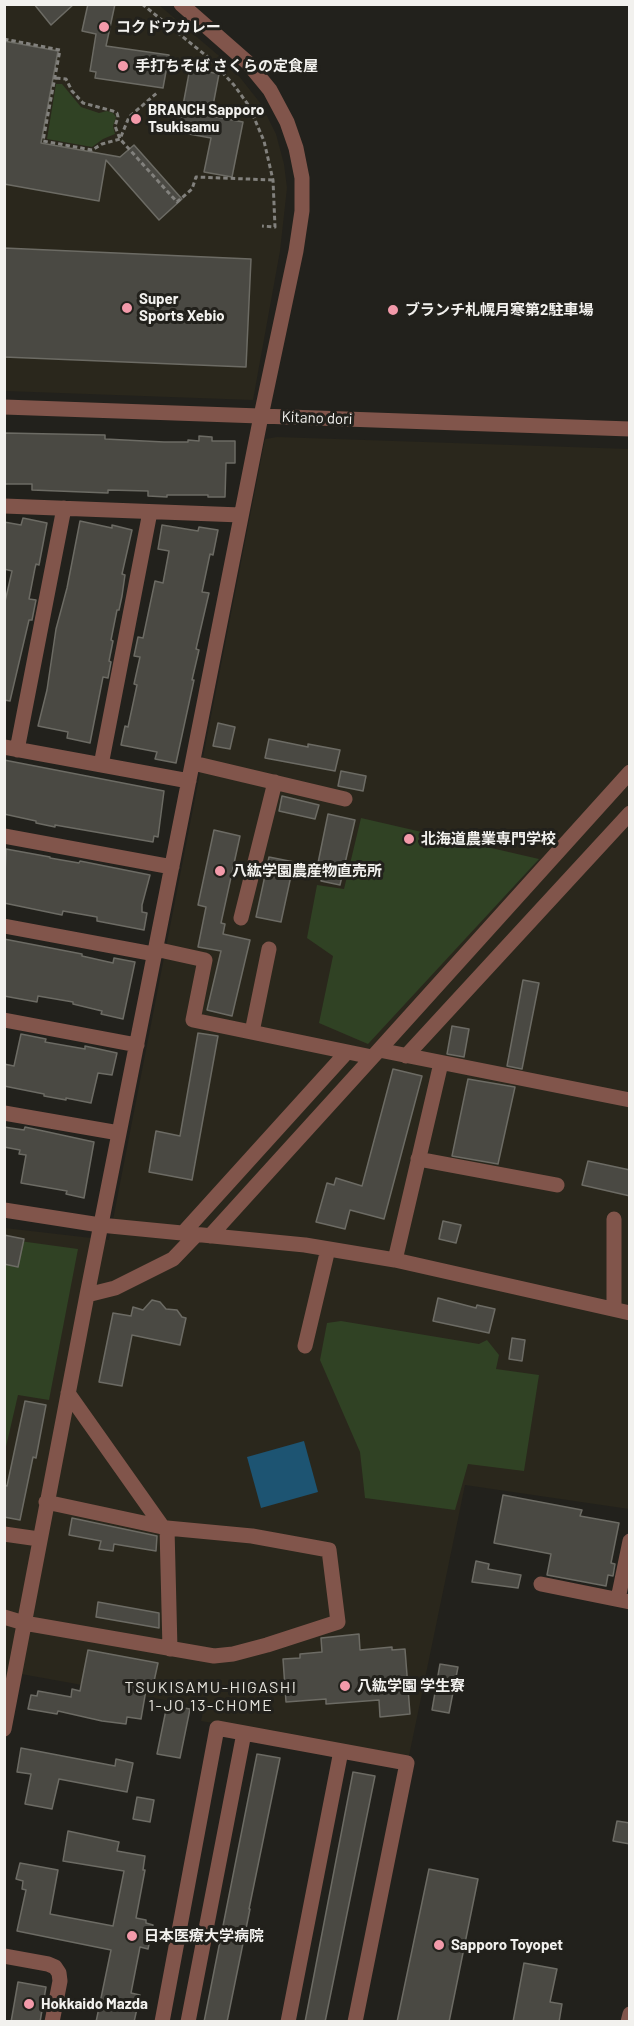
<!DOCTYPE html>
<meta charset="utf-8">
<style>
body{margin:0}
#map{position:relative;width:634px;height:2026px;overflow:hidden;background:#22211c;font-family:Barlow,sans-serif}
canvas{display:block}
.frame{position:absolute;inset:0;border:6px solid #f2f1ee;pointer-events:none}
</style>
<div id="map">
<canvas width="634" height="2026"></canvas>
<div class="frame"></div>
</div>
<script>
const ctx = document.querySelector('canvas').getContext('2d');
ctx.lineJoin = 'round';
function paint(path, color) { ctx.fillStyle = color; ctx.fill(path, 'evenodd'); }
const toPath = rows => new Path2D(rows.map(r => 'M' + r).join(''));
function trace(path, color, width, dash) { ctx.strokeStyle = color; ctx.lineWidth = width; ctx.lineCap = dash ? 'butt' : 'round'; ctx.setLineDash(dash || []); ctx.stroke(path); }
function write(font, color, halo, rows, align = 'center') {
  ctx.font = font + ' Barlow,"Noto Sans JP",sans-serif'; ctx.lineWidth = 6; ctx.setLineDash([]); ctx.textBaseline = 'middle'; ctx.strokeStyle = halo; ctx.fillStyle = color; for (const [text, x, y, turn = 0] of rows) {
    ctx.save(); ctx.translate(x, y); ctx.rotate((+turn || 0) * Math.PI / 180); ctx.textAlign = isNaN(turn) ? turn : align; if (halo) ctx.strokeText(text, 0, 0); ctx.fillText(text, 0, 0); ctx.restore();
  }
}
paint(toPath([
 [5,5,159,5,231,66,261,104,276,134,284,164,287,188,280,251,253,400,5,391],
 [277,437,629,449,629,1509,465,1485,409,1756,201,1721,204,1707,10,1672,5,1698,5,1228,109,1240,265,439]
]), '#2a271c');
paint(toPath([
 [56,84,62,84,81,107,99,113,107,111,113,113,116,117,113,126,115,134,103,139,92,147,47,139],
 [361,818,539,859,368,1044,319,1023,333,956,307,938,317,885,344,889],
 [5,1239,78,1249,49,1400,18,1395,5,1451],
 [341,1321,479,1344,487,1340,499,1355,496,1369,539,1375,524,1471,468,1464,455,1510,365,1498,360,1452,320,1360,327,1323]
]), '#304224');
paint(toPath([
 [304,1441,318,1492,261,1508,247,1457]
]), '#1d5472');
const building = toPath([
 [34,4,74,4,51,25,34,4],
 [88,4,115,4,106,46,169,55,163,88,95,78,96,72,90,71,96,34,82,31,88,4],
 [4,41,58,51,41,143,120,157,134,145,182,199,159,220,106,160,99,201,4,184,4,41],
 [190,68,219,74,211,116,243,122,232,177,204,172,211,138,178,132,190,68],
 [4,248,251,259,246,367,4,357,4,248],
 [5,433,105,435,105,439,164,442,188,442,188,440,199,441,199,436,212,437,212,441,235,441,235,463,226,463,225,497,208,497,208,495,167,495,167,497,148,496,148,491,108,490,108,493,32,490,32,484,4,484,5,433],
 [23,518,47,523,39,565,36,564,35,568,29,599,36,600,32,620,29,620,10,701,4,700,4,606,12,571,4,569,4,522,21,525,23,518],
 [80,521,112,528,112,525,132,530,122,574,125,575,122,596,119,610,117,610,111,640,113,641,109,661,111,662,108,678,103,677,90,743,67,738,68,732,38,726,47,690,56,629,67,588,80,521],
 [162,525,198,531,199,527,218,530,213,555,210,554,202,592,209,593,196,649,199,650,192,680,194,680,176,763,155,759,157,752,121,745,125,726,128,727,137,685,134,684,140,657,134,656,138,637,143,638,155,581,163,583,169,551,158,549,162,525],
 [218,723,235,727,230,749,213,746,218,723],
 [269,739,308,747,308,744,340,750,335,771,265,758,269,739],
 [4,760,164,791,158,837,154,836,153,842,55,825,55,827,36,823,36,821,4,814,4,760],
 [341,771,366,776,363,791,338,786,341,771],
 [282,796,319,805,315,819,279,811,282,796],
 [328,814,355,820,340,885,321,881,325,864,318,863,328,814],
 [214,830,240,836,221,923,225,924,223,934,250,940,232,1016,207,1010,221,951,198,947,206,907,198,905,214,830],
 [6,849,50,857,50,858,79,863,80,861,150,875,142,905,142,912,147,913,144,930,97,921,97,917,63,911,62,915,4,903,6,849],
 [269,857,294,862,281,922,256,917,269,857],
 [4,939,82,954,82,956,113,963,114,958,135,962,123,1019,101,1014,102,1011,73,1004,73,1002,38,996,37,1002,4,996,4,939],
 [523,980,539,983,522,1069,507,1066,523,980],
 [452,1026,469,1029,464,1057,447,1054,452,1026],
 [198,1033,218,1036,192,1180,149,1172,156,1131,180,1136,198,1033],
 [21,1034,46,1039,45,1042,85,1049,85,1046,117,1053,112,1075,98,1073,91,1103,66,1098,66,1100,44,1096,44,1094,4,1086,4,1064,14,1066,21,1034],
 [393,1069,422,1076,384,1219,350,1210,345,1229,316,1222,327,1183,334,1185,336,1178,362,1186,393,1069],
 [468,1079,515,1087,498,1164,452,1156,468,1079],
 [4,1127,24,1130,25,1127,94,1142,84,1198,66,1194,67,1191,21,1183,26,1155,19,1154,20,1150,4,1147,4,1127],
 [588,1161,630,1170,630,1196,582,1185,588,1161],
 [443,1221,461,1225,456,1243,439,1239,443,1221],
 [4,1235,24,1239,18,1267,4,1264,4,1235],
 [438,1298,476,1308,477,1305,495,1309,489,1333,433,1321,438,1298],
 [152,1300,160,1302,166,1309,177,1310,182,1317,186,1318,180,1345,132,1335,122,1386,99,1382,113,1313,131,1316,133,1307,143,1310,152,1300],
 [512,1338,525,1340,522,1361,509,1359,512,1338],
 [25,1401,46,1405,36,1458,33,1457,20,1520,4,1517,4,1485,7,1486,25,1401],
 [503,1495,582,1510,580,1516,619,1523,611,1563,615,1564,613,1576,608,1575,606,1586,547,1575,551,1554,494,1543,503,1495],
 [72,1518,157,1536,156,1551,114,1544,113,1551,99,1549,101,1541,69,1535,72,1518],
 [476,1561,489,1564,488,1569,521,1575,518,1588,472,1582,476,1561],
 [98,1602,159,1613,159,1628,96,1617,98,1602],
 [359,1634,360,1650,392,1647,392,1650,405,1649,410,1714,380,1717,379,1700,326,1704,326,1699,286,1702,283,1659,300,1658,300,1654,322,1652,321,1638,359,1634],
 [88,1650,158,1663,153,1686,147,1684,141,1719,127,1717,126,1724,102,1721,58,1711,57,1714,28,1709,31,1695,37,1696,38,1691,71,1697,72,1689,80,1691,88,1650],
 [440,1664,458,1667,449,1713,432,1710,440,1664],
 [167,1705,190,1709,180,1758,157,1754,167,1705],
 [21,1748,115,1766,116,1759,133,1763,127,1792,59,1779,52,1809,25,1804,31,1774,17,1772,21,1748],
 [257,1754,280,1758,249,1909,250,1909,227,2022,204,2022,257,1754],
 [353,1772,375,1776,325,2022,305,2022,353,1772],
 [137,1797,154,1800,150,1822,133,1819,137,1797],
 [617,1821,630,1823,630,1844,613,1841,617,1821],
 [68,1831,119,1842,117,1851,145,1856,143,1870,145,1870,136,1918,146,1920,146,1923,153,1925,148,1949,140,1947,131,1993,140,1995,134,2022,96,2022,111,1950,17,1931,26,1890,22,1889,23,1881,16,1879,20,1863,58,1870,50,1914,113,1926,124,1871,63,1861,68,1831],
 [429,1869,478,1879,449,2022,397,2022,429,1869],
 [524,1963,557,1969,550,2002,562,2004,559,2022,513,2022,524,1963],
 [18,1982,46,1987,40,2022,11,2022,18,1982]
]);
paint(building, '#4a4943');
trace(building, '#6c6b64', 1.5);
trace(toPath([
 [142,4,209,58,234,85,249,106,264,141,273,180,275,227,262,226],
 [4,39,60,50,43,141,92,150,102,144,120,139,129,117,158,92],
 [56,78,66,79,72,91,83,103,113,111,117,113,118,117,115,126,120,139,177,202,192,189,196,177,273,180]
]), '#82817d', 3, [4.5, 3]);
trace(toPath([
 [4,407,630,429],
 [4,506,241,515],
 [4,747,189,781],
 [17,750,64,508],
 [193,763,345,799],
 [101,765,150,512],
 [4,836,172,867],
 [241,918,275,782],
 [4,926,154,954],
 [155,949,205,960,193,1020,372,1057],
 [4,1020,137,1045],
 [252,1032,269,949],
 [379,1050,630,772],
 [406,1056,630,813],
 [4,1113,119,1133],
 [418,1159,557,1185],
 [4,1210,100,1225,305,1245,395,1260,630,1313],
 [183,1233,347,1052],
 [210,1236,379,1050,630,1100],
 [395,1260,441,1063],
 [87,1295,115,1288,173,1259,196,1235],
 [614,1309,614,1219],
 [305,1346,328,1249],
 [68,1393,162,1526],
 [167,1528,170,1649],
 [4,1534,39,1539],
 [541,1584,630,1602],
 [618,1599,630,1541],
 [4,1617,24,1623,214,1656,233,1654,267,1645,338,1622,329,1550,252,1536,167,1528,46,1502],
 [4,1729,87,1295,261,416,296,251,302,211,302,178,296,148,287,122,270,90,247,62,181,4],
 [4,1956,48,1964,55,1967,59,1973,60,1981,52,2022],
 [162,2022,217,1728,407,1763,355,2022],
 [188,2022,244,1733],
 [288,2022,341,1751],
 [628,2022,630,2014]
]), '#81554b', 15);
for (const [x, y, r, color] of [
 [104,27,6,"#f39aaa"],
 [123,66,6,"#f39aaa"],
 [136,119,6,"#f39aaa"],
 [127,308,6,"#f39aaa"],
 [393,310,6,"#f39aaa"],
 [409,839,6,"#f39aaa"],
 [220,871,6,"#f39aaa"],
 [345,1686,6,"#f39aaa"],
 [132,1936,6,"#f39aaa"],
 [439,1945,6,"#f39aaa"],
 [29,2004,6,"#f39aaa"]
]) { const dot = new Path2D(); dot.arc(x, y, r, 0, 2 * Math.PI); ctx.fillStyle = color; ctx.fill(dot); trace(dot, '#22211c', 2); }
write('bold 15px', '#f2f1ee', '#22211c', [
 ["コクドウカレー",116,27],
 ["手打ちそば さくらの定食屋",135,66],
 ["BRANCH Sapporo",148,110],
 ["Tsukisamu",148,127],
 ["Super",139,299],
 ["Sports Xebio",139,316],
 ["ブランチ札幌月寒第2駐車場",405,310],
 ["北海道農業専門学校",421,839],
 ["八紘学園農産物直売所",232,871],
 ["八紘学園 学生寮",357,1686],
 ["日本医療大学病院",144,1936],
 ["Sapporo Toyopet",451,1945],
 ["Hokkaido Mazda",41,2004]
], 'left');
write('15px', '#f2f1ee', '#22211c', [
 ["Kitano dori",317,418,2]
]);
ctx.letterSpacing = '1.5px';
write('16px', '#e5e3dc', '#22211c', [
 ["TSUKISAMU-HIGASHI",211,1688],
 ["1-JO 13-CHOME",211,1706]
]);
ctx.letterSpacing = '0px';
</script>
